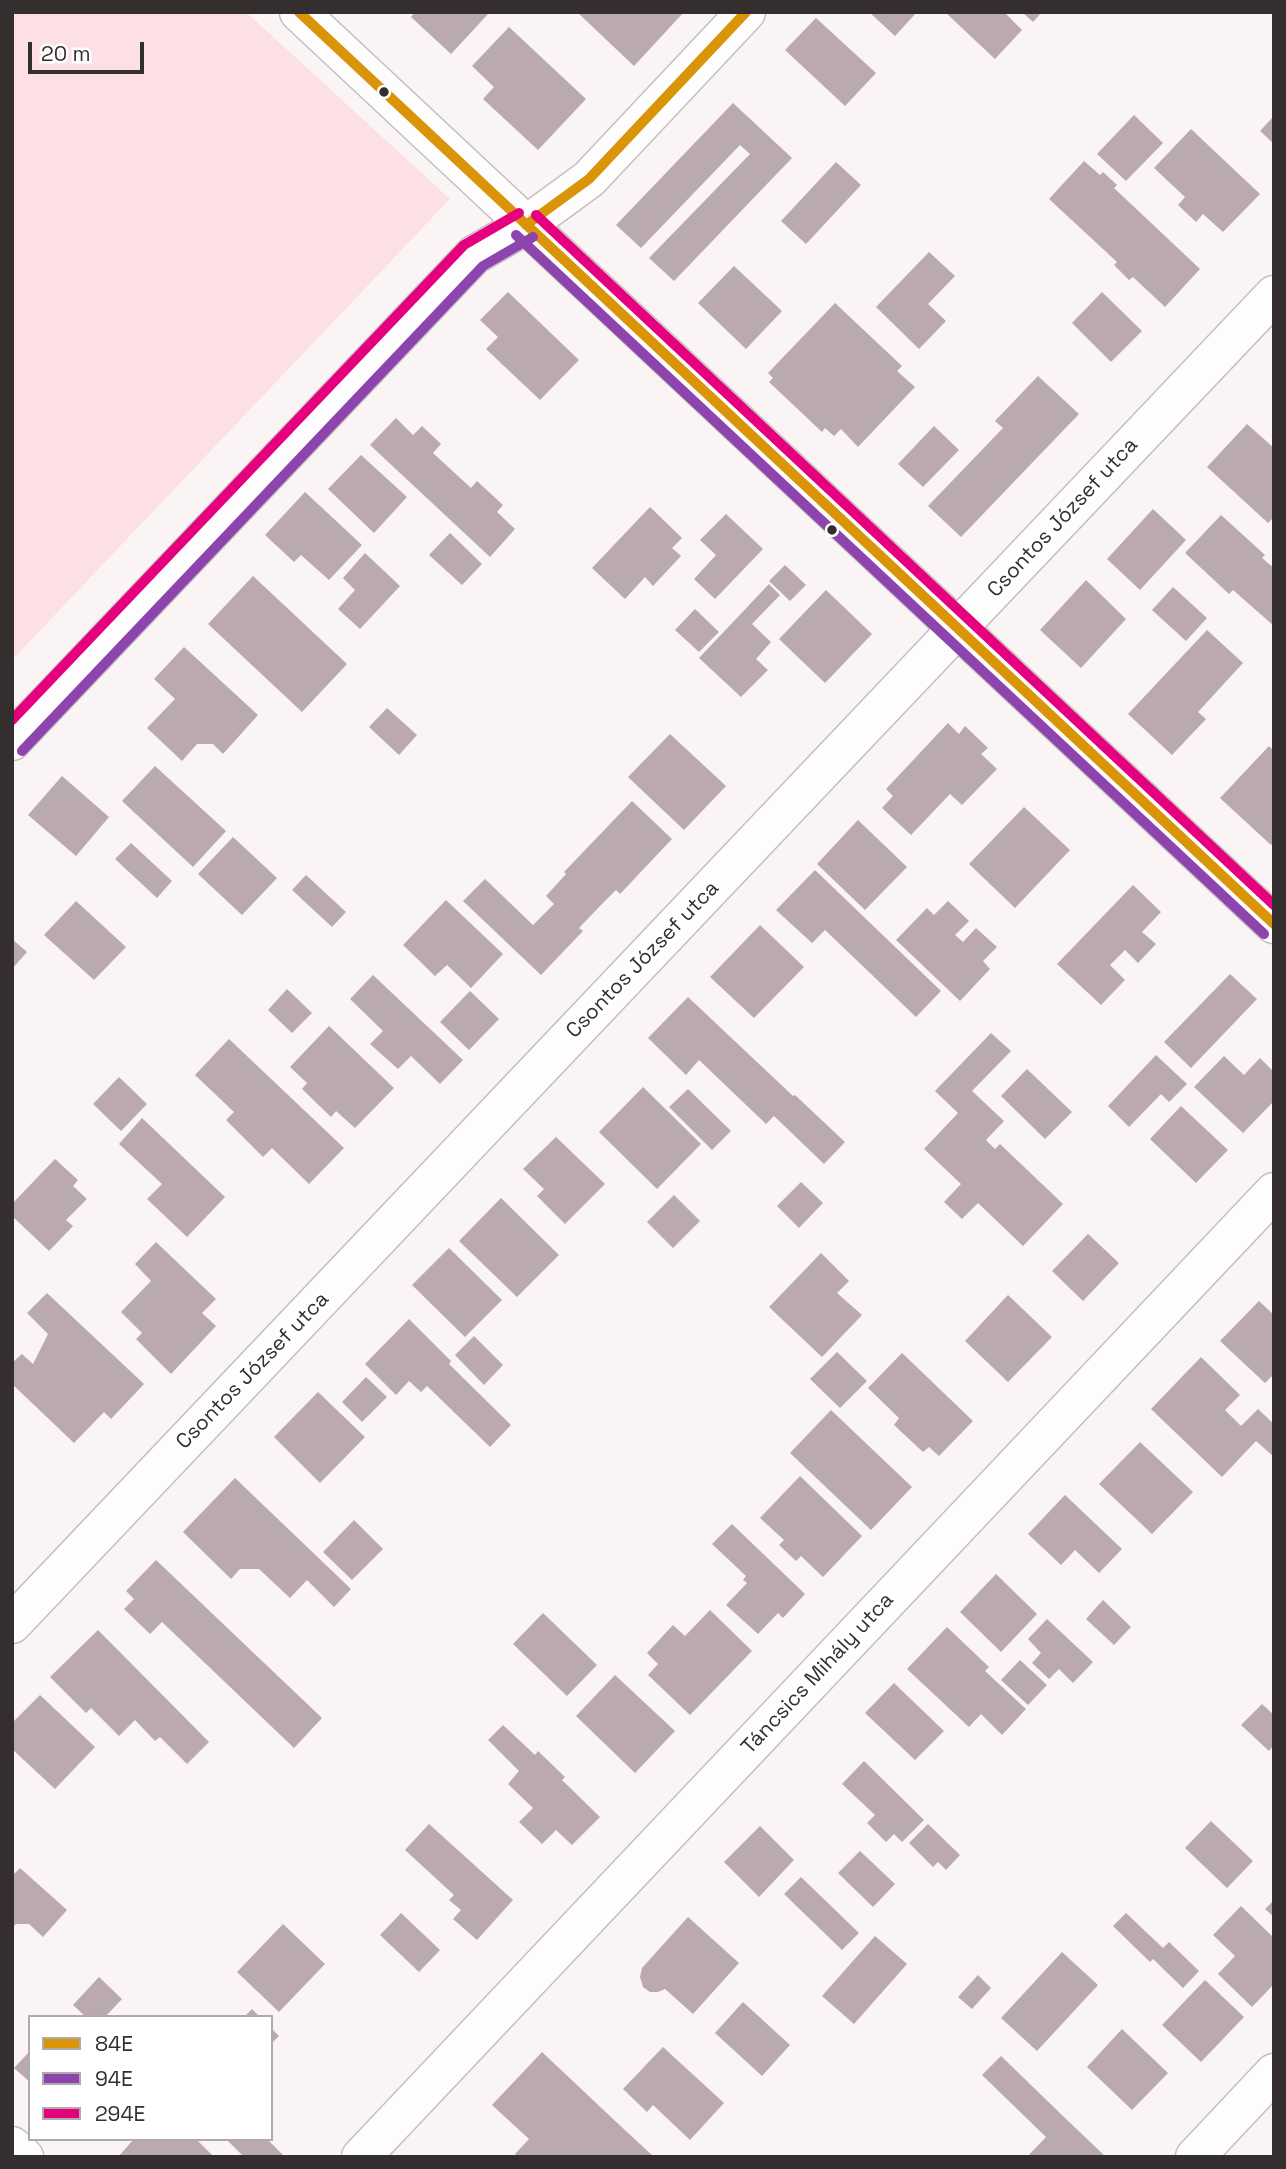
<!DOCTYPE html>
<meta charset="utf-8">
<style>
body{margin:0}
#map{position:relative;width:1286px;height:2169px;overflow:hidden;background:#faf4f5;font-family:"Space Grotesk",sans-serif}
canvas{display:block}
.frame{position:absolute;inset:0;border:14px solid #342e2f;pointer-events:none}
.legend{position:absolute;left:28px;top:2015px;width:245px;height:126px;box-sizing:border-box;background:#fff;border:2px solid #aeabac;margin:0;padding:9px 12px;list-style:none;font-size:21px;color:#342e2f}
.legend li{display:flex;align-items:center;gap:14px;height:35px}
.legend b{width:35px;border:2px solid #aeabac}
.scale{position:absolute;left:28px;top:42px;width:116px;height:32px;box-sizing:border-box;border:4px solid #342e2f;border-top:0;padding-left:9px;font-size:21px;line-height:24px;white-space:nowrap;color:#342e2f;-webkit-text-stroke:5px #fff;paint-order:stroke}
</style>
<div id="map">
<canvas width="1286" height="2169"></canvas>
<div class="frame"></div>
<ul class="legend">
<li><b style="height:9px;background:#da9407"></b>84E</li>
<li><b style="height:9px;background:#8e44ad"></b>94E</li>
<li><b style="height:9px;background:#e5007d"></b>294E</li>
</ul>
<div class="scale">20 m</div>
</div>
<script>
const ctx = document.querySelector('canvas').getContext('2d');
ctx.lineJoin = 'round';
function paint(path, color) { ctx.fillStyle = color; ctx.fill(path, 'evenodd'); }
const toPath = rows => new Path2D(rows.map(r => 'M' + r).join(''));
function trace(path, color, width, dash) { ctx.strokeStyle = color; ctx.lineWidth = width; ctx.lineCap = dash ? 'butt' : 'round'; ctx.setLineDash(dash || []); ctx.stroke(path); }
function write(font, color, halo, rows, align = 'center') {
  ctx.font = font + ' "Space Grotesk",sans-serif'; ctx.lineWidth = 7; ctx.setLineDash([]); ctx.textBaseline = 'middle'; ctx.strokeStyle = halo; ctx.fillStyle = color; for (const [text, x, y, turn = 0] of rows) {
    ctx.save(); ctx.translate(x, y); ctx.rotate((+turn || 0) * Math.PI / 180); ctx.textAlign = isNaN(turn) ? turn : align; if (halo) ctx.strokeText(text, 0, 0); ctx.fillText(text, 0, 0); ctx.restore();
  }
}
paint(toPath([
 [12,12,246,12,450,199,12,660]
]), '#fce0e6');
paint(toPath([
 [415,12,490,12,451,54,411,17],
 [577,12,684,12,634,66],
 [869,12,917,12,895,36],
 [945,12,1004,12,1022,30,995,59],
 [1022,12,1042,12,1033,22],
 [816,18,876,73,845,106,785,50],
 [509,27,586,99,538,150,483,99,494,87,472,66],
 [733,103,792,158,674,281,649,258,750,154,740,145,641,248,616,225],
 [1134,115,1163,143,1126,181,1097,154],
 [1274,116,1274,144,1260,131],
 [1191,129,1260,194,1223,232,1203,214,1196,222,1178,205,1185,197,1154,168],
 [1084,161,1100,175,1103,172,1117,185,1114,188,1200,269,1165,307,1133,277,1129,280,1114,265,1117,262,1049,199],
 [836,162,861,185,806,244,781,221],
 [929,252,955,276,928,304,946,321,919,349,876,307],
 [734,266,782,311,746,349,698,303],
 [508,292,579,360,540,400,486,349,498,337,480,320],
 [1102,292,1142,331,1111,362,1072,323],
 [835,303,902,366,897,371,915,387,858,447,841,429,834,436,825,428,822,432,769,382,773,378,768,373],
 [1038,376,1079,414,961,537,928,506,1003,428,995,421],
 [396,418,413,435,422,426,441,444,433,453,471,488,477,481,503,505,497,512,515,529,490,557,370,445],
 [1247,424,1274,448,1274,517,1268,523,1207,467],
 [934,426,959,450,923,487,898,464],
 [361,455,407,497,374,533,328,489],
 [305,492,362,545,329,580,301,555,294,562,265,535],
 [650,507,682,538,672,548,681,556,653,586,645,577,625,599,592,568],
 [1153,509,1186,540,1140,590,1107,559],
 [726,514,763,549,715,599,694,579,716,555,700,540],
 [1221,515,1265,555,1262,558,1274,568,1274,626,1233,590,1229,594,1185,553],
 [450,533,482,564,462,585,429,555],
 [365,553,400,586,360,629,338,609,355,590,343,578],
 [785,565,806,585,790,601,769,581],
 [253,576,347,664,302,712,208,624],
 [1086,580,1126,619,1081,668,1040,630],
 [769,584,780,595,752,624,771,642,756,659,768,670,741,697,699,658],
 [1173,587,1207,618,1186,641,1152,610],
 [826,590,872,634,825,683,779,639],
 [695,609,719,632,699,652,675,630],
 [1207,630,1243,663,1198,712,1206,719,1172,755,1128,714],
 [184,647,258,715,223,754,213,744,197,744,182,761,147,728,175,699,154,679],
 [387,708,417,735,399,755,369,727],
 [948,723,959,734,965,726,988,748,981,754,997,769,962,805,950,794,911,835,882,808,893,796,886,789],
 [670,734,726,786,684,830,628,777],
 [1269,746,1274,751,1274,841,1271,845,1220,798],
 [155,766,226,831,193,867,122,801],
 [62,776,109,817,76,856,28,815],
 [632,801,672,839,620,894,616,890,600,906,579,928,583,931,541,975,463,901,485,879,533,925,554,904,546,896,566,874,564,872],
 [1024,807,1070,850,1015,908,969,864],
 [858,820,907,867,865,910,817,864],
 [233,837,277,878,242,915,198,874],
 [131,843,172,881,157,898,115,859],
 [815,870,941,991,916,1017,825,930,812,943,776,910],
 [306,875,346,912,332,927,292,890],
 [1133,885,1161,912,1142,932,1156,944,1138,963,1125,950,1110,965,1125,980,1101,1005,1057,964],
 [446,900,503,954,471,988,447,965,435,976,403,945],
 [76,901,126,947,94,980,44,935],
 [948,901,969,921,955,935,963,942,976,928,997,947,983,961,990,969,960,1001,896,940,927,908,934,915],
 [760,925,804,967,754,1018,710,977],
 [12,939,27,952,12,969],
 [1230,974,1257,999,1191,1068,1164,1042],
 [373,975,463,1060,440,1084,411,1056,398,1069,370,1044,383,1031,350,999],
 [287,989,312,1013,292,1033,268,1010],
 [470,991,499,1019,469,1050,440,1022],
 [688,997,793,1096,795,1095,845,1142,824,1164,774,1116,766,1124,699,1060,686,1075,648,1038],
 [329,1026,394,1088,355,1128,336,1111,331,1117,302,1089,307,1083,290,1067],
 [991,1033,1011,1051,972,1091,1004,1121,986,1140,995,1149,1000,1144,1063,1204,1023,1246,978,1203,962,1219,944,1202,961,1184,924,1149,958,1113,935,1091],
 [229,1039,344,1148,309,1184,272,1148,263,1157,226,1120,234,1112,195,1075],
 [1156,1055,1187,1084,1169,1102,1161,1094,1129,1127,1108,1106],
 [1224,1056,1244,1075,1260,1058,1274,1072,1274,1101,1243,1133,1194,1087],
 [1027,1069,1072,1112,1045,1139,1001,1096],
 [119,1077,147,1104,121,1131,93,1104],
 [643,1087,701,1144,657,1189,599,1132],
 [688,1089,731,1131,712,1150,669,1107],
 [1181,1106,1228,1150,1196,1183,1150,1139],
 [142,1118,225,1197,187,1237,147,1199,162,1184,119,1144],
 [556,1137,605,1184,565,1224,537,1196,544,1189,523,1169],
 [55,1159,78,1180,73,1186,87,1199,66,1220,73,1226,49,1251,12,1216,12,1204],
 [801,1182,823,1203,799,1228,777,1206],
 [674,1195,700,1221,673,1248,647,1222],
 [501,1198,559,1255,517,1297,459,1241],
 [1088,1234,1119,1263,1083,1301,1052,1271],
 [156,1242,216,1299,202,1313,216,1326,171,1374,136,1339,142,1333,121,1312,151,1281,135,1264],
 [449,1248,502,1300,465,1337,412,1285],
 [821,1253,849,1281,837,1293,862,1315,822,1357,769,1307],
 [47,1293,144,1384,111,1419,104,1412,74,1443,12,1384,12,1363,22,1354,33,1364,48,1334,27,1313],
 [1008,1295,1052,1337,1008,1382,965,1341],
 [1259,1301,1274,1315,1274,1374,1265,1383,1220,1341],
 [409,1319,451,1361,449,1364,511,1425,490,1447,427,1386,421,1392,409,1381,396,1395,365,1364],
 [474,1336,503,1365,484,1385,455,1355],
 [837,1352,867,1381,840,1408,810,1379],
 [902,1353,973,1421,939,1456,929,1447,923,1452,894,1425,899,1418,868,1388],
 [1201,1357,1240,1395,1225,1410,1241,1426,1258,1409,1274,1424,1274,1457,1256,1441,1222,1477,1151,1409],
 [366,1377,387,1397,362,1422,342,1402],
 [318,1392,365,1437,320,1483,274,1437],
 [831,1410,912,1487,871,1530,790,1453],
 [1140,1442,1193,1492,1152,1534,1099,1484],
 [800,1476,862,1536,823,1577,801,1556,796,1561,779,1545,784,1540,760,1518],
 [235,1478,351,1589,334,1607,307,1580,290,1598,259,1569,240,1569,231,1579,183,1532],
 [1065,1495,1122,1549,1099,1573,1075,1550,1061,1565,1028,1534],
 [354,1520,383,1549,352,1580,323,1552],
 [732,1524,805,1594,783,1618,778,1613,758,1634,726,1605,747,1583,743,1580,746,1576,712,1544],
 [156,1560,322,1718,294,1748,162,1622,150,1634,124,1609,134,1599,126,1591],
 [996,1574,1037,1614,1001,1652,960,1612],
 [1103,1600,1131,1627,1114,1645,1086,1619],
 [710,1610,752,1651,690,1715,648,1675,658,1664,647,1653,673,1625,685,1636],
 [543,1613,597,1665,567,1696,513,1644],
 [1047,1619,1093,1662,1073,1683,1059,1669,1049,1679,1032,1663,1041,1653,1028,1639],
 [947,1627,989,1667,985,1671,1026,1709,1002,1735,981,1714,969,1727,907,1669],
 [98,1630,209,1742,187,1764,160,1737,155,1741,135,1720,119,1736,91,1708,86,1713,50,1677],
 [1020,1660,1047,1685,1028,1705,1001,1680],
 [615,1675,675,1731,635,1773,576,1716],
 [894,1683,944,1731,915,1760,865,1713],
 [40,1695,95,1747,55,1789,12,1749,12,1723],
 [1262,1704,1274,1715,1274,1745,1269,1751,1241,1725],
 [503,1725,535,1755,538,1751,565,1777,562,1780,600,1817,572,1845,556,1830,542,1844,519,1822,533,1808,508,1784,519,1771,488,1740],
 [864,1761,924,1820,902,1842,894,1834,886,1842,867,1823,875,1815,842,1784],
 [1211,1821,1253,1861,1227,1888,1185,1848],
 [429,1824,513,1900,477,1940,453,1919,461,1910,449,1900,454,1895,405,1850],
 [928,1824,960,1855,946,1870,938,1862,933,1867,909,1843],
 [760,1826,794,1860,759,1897,724,1862],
 [860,1851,895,1884,873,1907,838,1873],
 [20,1868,67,1910,43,1937,29,1924,16,1924,12,1928,12,1876],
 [801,1877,859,1933,842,1950,784,1894],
 [1274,1900,1274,1917,1265,1909],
 [1241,1906,1274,1938,1274,1984,1252,2007,1218,1974,1235,1956,1213,1935],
 [401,1913,440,1950,419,1972,380,1935],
 [1126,1913,1163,1948,1169,1942,1199,1971,1183,1988,1153,1959,1150,1962,1113,1926],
 [688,1917,739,1963,693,2014,665,1989,658,1992,650,1992,643,1987,640,1977,642,1968],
 [283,1924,325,1964,279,2012,237,1972],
 [875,1936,907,1964,854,2024,822,1996],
 [1062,1952,1098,1985,1037,2051,1001,2018],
 [978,1975,991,1988,972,2009,958,1997],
 [99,1977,122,1999,105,2017,86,2017,73,2005],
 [1205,1980,1244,2017,1201,2062,1162,2025],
 [743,2002,790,2045,762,2076,715,2033],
 [252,2009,260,2017,244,2017],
 [271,2028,279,2036,271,2044],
 [1122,2029,1168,2073,1132,2110,1087,2067],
 [663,2047,724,2103,690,2140,653,2105,647,2112,623,2089],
 [30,2051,30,2082,14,2068],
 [542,2052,612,2118,654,2157,518,2157,515,2154,529,2139,492,2105],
 [1001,2056,1065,2118,1106,2157,1027,2157,1046,2137,982,2075],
 [134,2139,196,2139,214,2157,118,2157],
 [226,2139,267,2139,285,2157,244,2157]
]), '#baa9ae');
const minor = toPath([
 [299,12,1274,924],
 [12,741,474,255,526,225,589,179,746,12],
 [12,1624,1274,295],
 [12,2146,24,2157],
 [361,2157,1274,1192],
 [1195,2157,1274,2073]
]);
trace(minor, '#c4bfc0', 41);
trace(minor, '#fefdfe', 38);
trace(toPath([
 [299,12,1274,924],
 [526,225,589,179,746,12]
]), '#da9407', 10);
trace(toPath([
 [516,235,1264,934],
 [22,751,483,266,533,237]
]), '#8e44ad', 10);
trace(toPath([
 [536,215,1274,905],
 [12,720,464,245,519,213]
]), '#e5007d', 10);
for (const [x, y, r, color] of [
 [384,92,6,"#342e2f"],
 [832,530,6,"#342e2f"]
]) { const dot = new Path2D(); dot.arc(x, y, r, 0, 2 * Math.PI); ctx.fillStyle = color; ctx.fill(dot); trace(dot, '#fff', 2.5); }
write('21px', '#342e2f', '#fff', [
 ["Csontos József utca",1063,518,-47],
 ["Csontos József utca",643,960,-46],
 ["Csontos József utca",253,1371,-46],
 ["Táncsics Mihály utca",818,1674,-47]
]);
</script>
